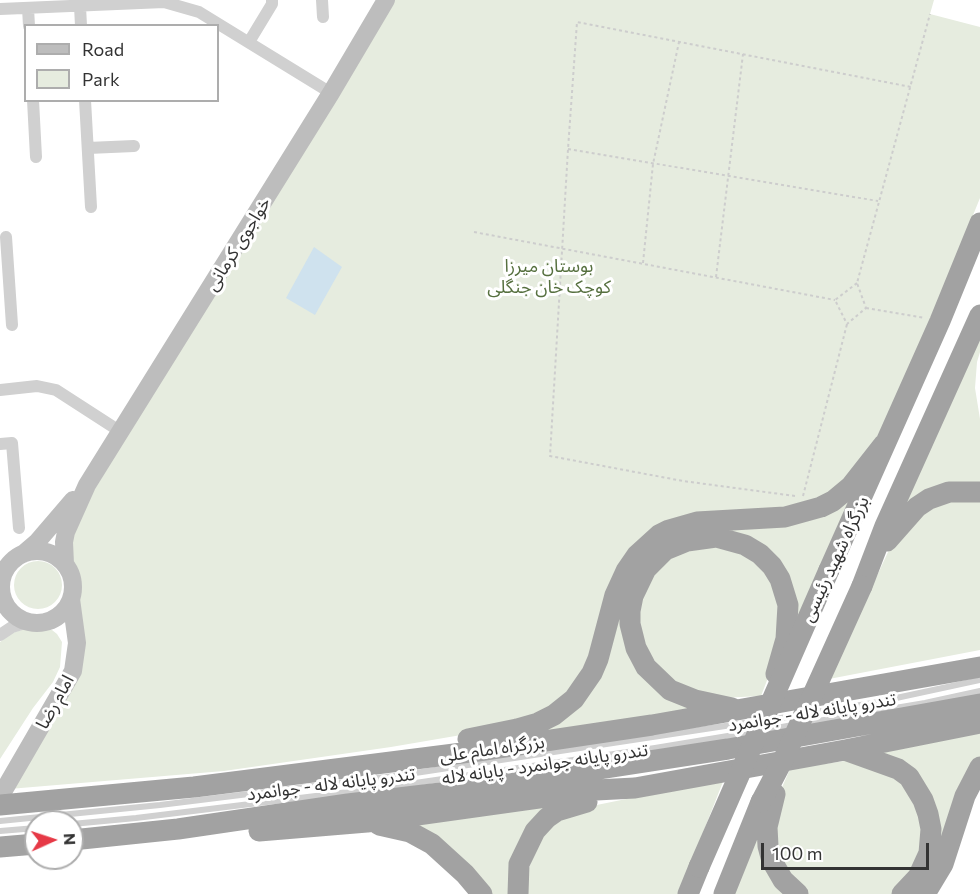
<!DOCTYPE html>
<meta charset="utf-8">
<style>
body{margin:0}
#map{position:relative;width:980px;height:894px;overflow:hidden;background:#fff;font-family:Commissioner,sans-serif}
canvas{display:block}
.legend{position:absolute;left:24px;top:24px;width:195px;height:78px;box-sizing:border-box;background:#fff;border:2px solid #adadad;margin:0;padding:8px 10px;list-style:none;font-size:18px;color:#333}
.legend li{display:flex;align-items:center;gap:12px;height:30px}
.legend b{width:30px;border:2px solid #adadad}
.north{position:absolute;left:24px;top:810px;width:60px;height:60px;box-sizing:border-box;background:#fff;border:2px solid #adadad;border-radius:50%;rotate:87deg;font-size:16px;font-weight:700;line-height:24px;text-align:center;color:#333}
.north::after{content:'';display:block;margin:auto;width:21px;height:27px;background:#e63946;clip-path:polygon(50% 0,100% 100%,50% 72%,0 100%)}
.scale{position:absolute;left:761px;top:843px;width:168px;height:27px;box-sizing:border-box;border:3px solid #333;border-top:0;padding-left:8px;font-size:18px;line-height:21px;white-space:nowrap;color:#333;-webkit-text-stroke:4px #fff;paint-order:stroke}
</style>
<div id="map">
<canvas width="980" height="894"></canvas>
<ul class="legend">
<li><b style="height:8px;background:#bdbdbd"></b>Road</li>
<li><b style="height:16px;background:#e6ecdf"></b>Park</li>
</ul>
<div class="north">N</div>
<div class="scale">100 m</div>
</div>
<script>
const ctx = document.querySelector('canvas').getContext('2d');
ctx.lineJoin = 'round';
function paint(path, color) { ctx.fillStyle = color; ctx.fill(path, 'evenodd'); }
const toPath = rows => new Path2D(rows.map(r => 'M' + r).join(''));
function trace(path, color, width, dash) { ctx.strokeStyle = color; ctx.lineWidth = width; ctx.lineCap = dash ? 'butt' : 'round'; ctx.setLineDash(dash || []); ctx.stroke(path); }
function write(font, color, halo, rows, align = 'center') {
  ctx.font = font + ' Commissioner,"Noto Sans Arabic",sans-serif'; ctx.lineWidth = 6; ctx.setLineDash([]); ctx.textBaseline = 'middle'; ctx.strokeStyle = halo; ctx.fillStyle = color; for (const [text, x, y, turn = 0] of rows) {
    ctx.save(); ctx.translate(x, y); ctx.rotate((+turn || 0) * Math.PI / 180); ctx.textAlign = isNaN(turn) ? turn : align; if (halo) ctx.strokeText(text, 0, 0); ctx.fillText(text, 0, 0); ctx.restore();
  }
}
paint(toPath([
 [392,0,934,0,930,14,980,27,980,198,930,321,873,448,863,465,809,507,697,517,601,636,563,703,508,727,391,747,224,771,9,789,69,684,79,586,69,546,82,510],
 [980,331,980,352,977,362,975,388,980,419,980,485,891,528],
 [861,480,826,560,814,592,780,667,789,637,795,611,785,578,775,562,761,549,731,535,710,532,683,536,661,547,653,554,636,576,629,594,626,611,627,633,634,655,652,681,677,698,694,704,711,707,589,727,439,747,529,729,551,720,571,707,586,689,599,666,618,597,628,577,641,556,664,537,681,530,701,525,791,521,829,508,852,491],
 [980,496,980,650,829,679,895,537,922,507],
 [717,542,765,565,783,597,771,670,761,696,721,698,676,688,636,637,638,594,662,558],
 '14 585a24 24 0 1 1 48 0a24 24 0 1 1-48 0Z',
 [28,628,44,628,52,630,57,634,62,642,60,667,53,682,33,708,0,759,0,642,12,633],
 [980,728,980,757,918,885,927,796,862,752],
 [851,760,900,777,923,812,920,861,897,890,892,894,807,894,788,878,771,826,780,792,790,769],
 [724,779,679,894,523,894,522,888,543,828,587,807],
 [557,806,511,894,487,894,391,822],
 [765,816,789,894,732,894]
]), '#e6ecdf');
paint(toPath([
 [314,247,342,267,315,315,286,298]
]), '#cfe2ee');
trace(toPath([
 [568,149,878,201],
 [474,232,835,300],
 [643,263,653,164,679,42],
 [716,277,743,54],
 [857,283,835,300,847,324,866,308,857,283,930,14],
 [866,308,925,318],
 [795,496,683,481,550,456,568,149,577,22,911,87],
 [803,496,847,324]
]), '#cdcdcd', 2, [3, 3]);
trace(toPath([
 [810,713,873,703,980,680],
 [768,720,800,715],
 [806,723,925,703,980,691],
 [765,730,793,725],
 [0,821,160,805,402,775,758,721],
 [72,824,136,818,381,788,655,748,752,732],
 [0,831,36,828]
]), '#d0d0d0', 6);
trace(toPath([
 [322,0,323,17],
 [80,6,81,26],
 [28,8,29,26],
 [0,9,164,2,199,12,331,93],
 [249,42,272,4,272,0],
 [33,100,36,157],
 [85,100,91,207],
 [88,148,134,146],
 [6,237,12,325],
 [0,390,37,386,56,390,121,432],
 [0,444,12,443,19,528],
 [0,601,3,596],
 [0,635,12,627,28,622]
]), '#d0d0d0', 12);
trace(toPath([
 '1 587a36 36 0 1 1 72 0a36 36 0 1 1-72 0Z',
 [23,554,37,542,73,500],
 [65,564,64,542,66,532,87,485,331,93,386,0],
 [0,797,73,671,77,643,71,599]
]), '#bdbdbd', 18);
trace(toPath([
 [887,541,917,507,929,499,949,492,980,492],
 [829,570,940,321,980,223],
 [862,586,885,526,980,315],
 [732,708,695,700,670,690,646,667,636,648,630,624,630,611,633,596,646,569,665,550,687,541,716,537,745,545,760,554,772,566,780,579,788,605,786,639,776,674],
 [468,739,517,729,538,723,554,715,574,699,592,673,598,659,615,595,626,571,637,555,659,535,669,530,697,522,785,517,821,507,833,501,851,486,884,444],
 [845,750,898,769,909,777,923,800,928,814,931,829,929,853,918,877,902,894],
 [775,794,767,827,768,846,772,861,783,880,798,894],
 [0,805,194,787,478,751,652,725,980,667],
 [379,825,410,832,432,844,465,874,482,894],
 [259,831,367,822,596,790,635,788,845,750,980,723],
 [72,840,178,829,348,804,449,792,728,749,980,704],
 [0,847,36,844],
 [518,894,519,864,535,831,547,818,557,811,587,802],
 [688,894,699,867],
 [724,894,761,802],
 [925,894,943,864,965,796,980,767]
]), '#a2a2a2', 21);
trace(toPath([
 [761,802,786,754,862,586],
 [699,867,829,570]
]), '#a2a2a2', 21);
write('18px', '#333', '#fff', [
 ["خواجوی کرمانی",238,244,-58],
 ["بزرگراه شهید رئیسی",835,559,-65],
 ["امام رضا",55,702,-61],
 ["تندرو پایانه لاله - جوانمرد",812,712,-9],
 ["بزرگراه امام علی",492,749,-8],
 ["تندرو پایانه جوانمرد - پایانه لاله",545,764,-8],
 ["تندرو پایانه لاله - جوانمرد",331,784,-7]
]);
write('18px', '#56703f', '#fff', [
 ["بوستان میرزا",549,266],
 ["کوچک خان جنگلی",549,287]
]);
</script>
